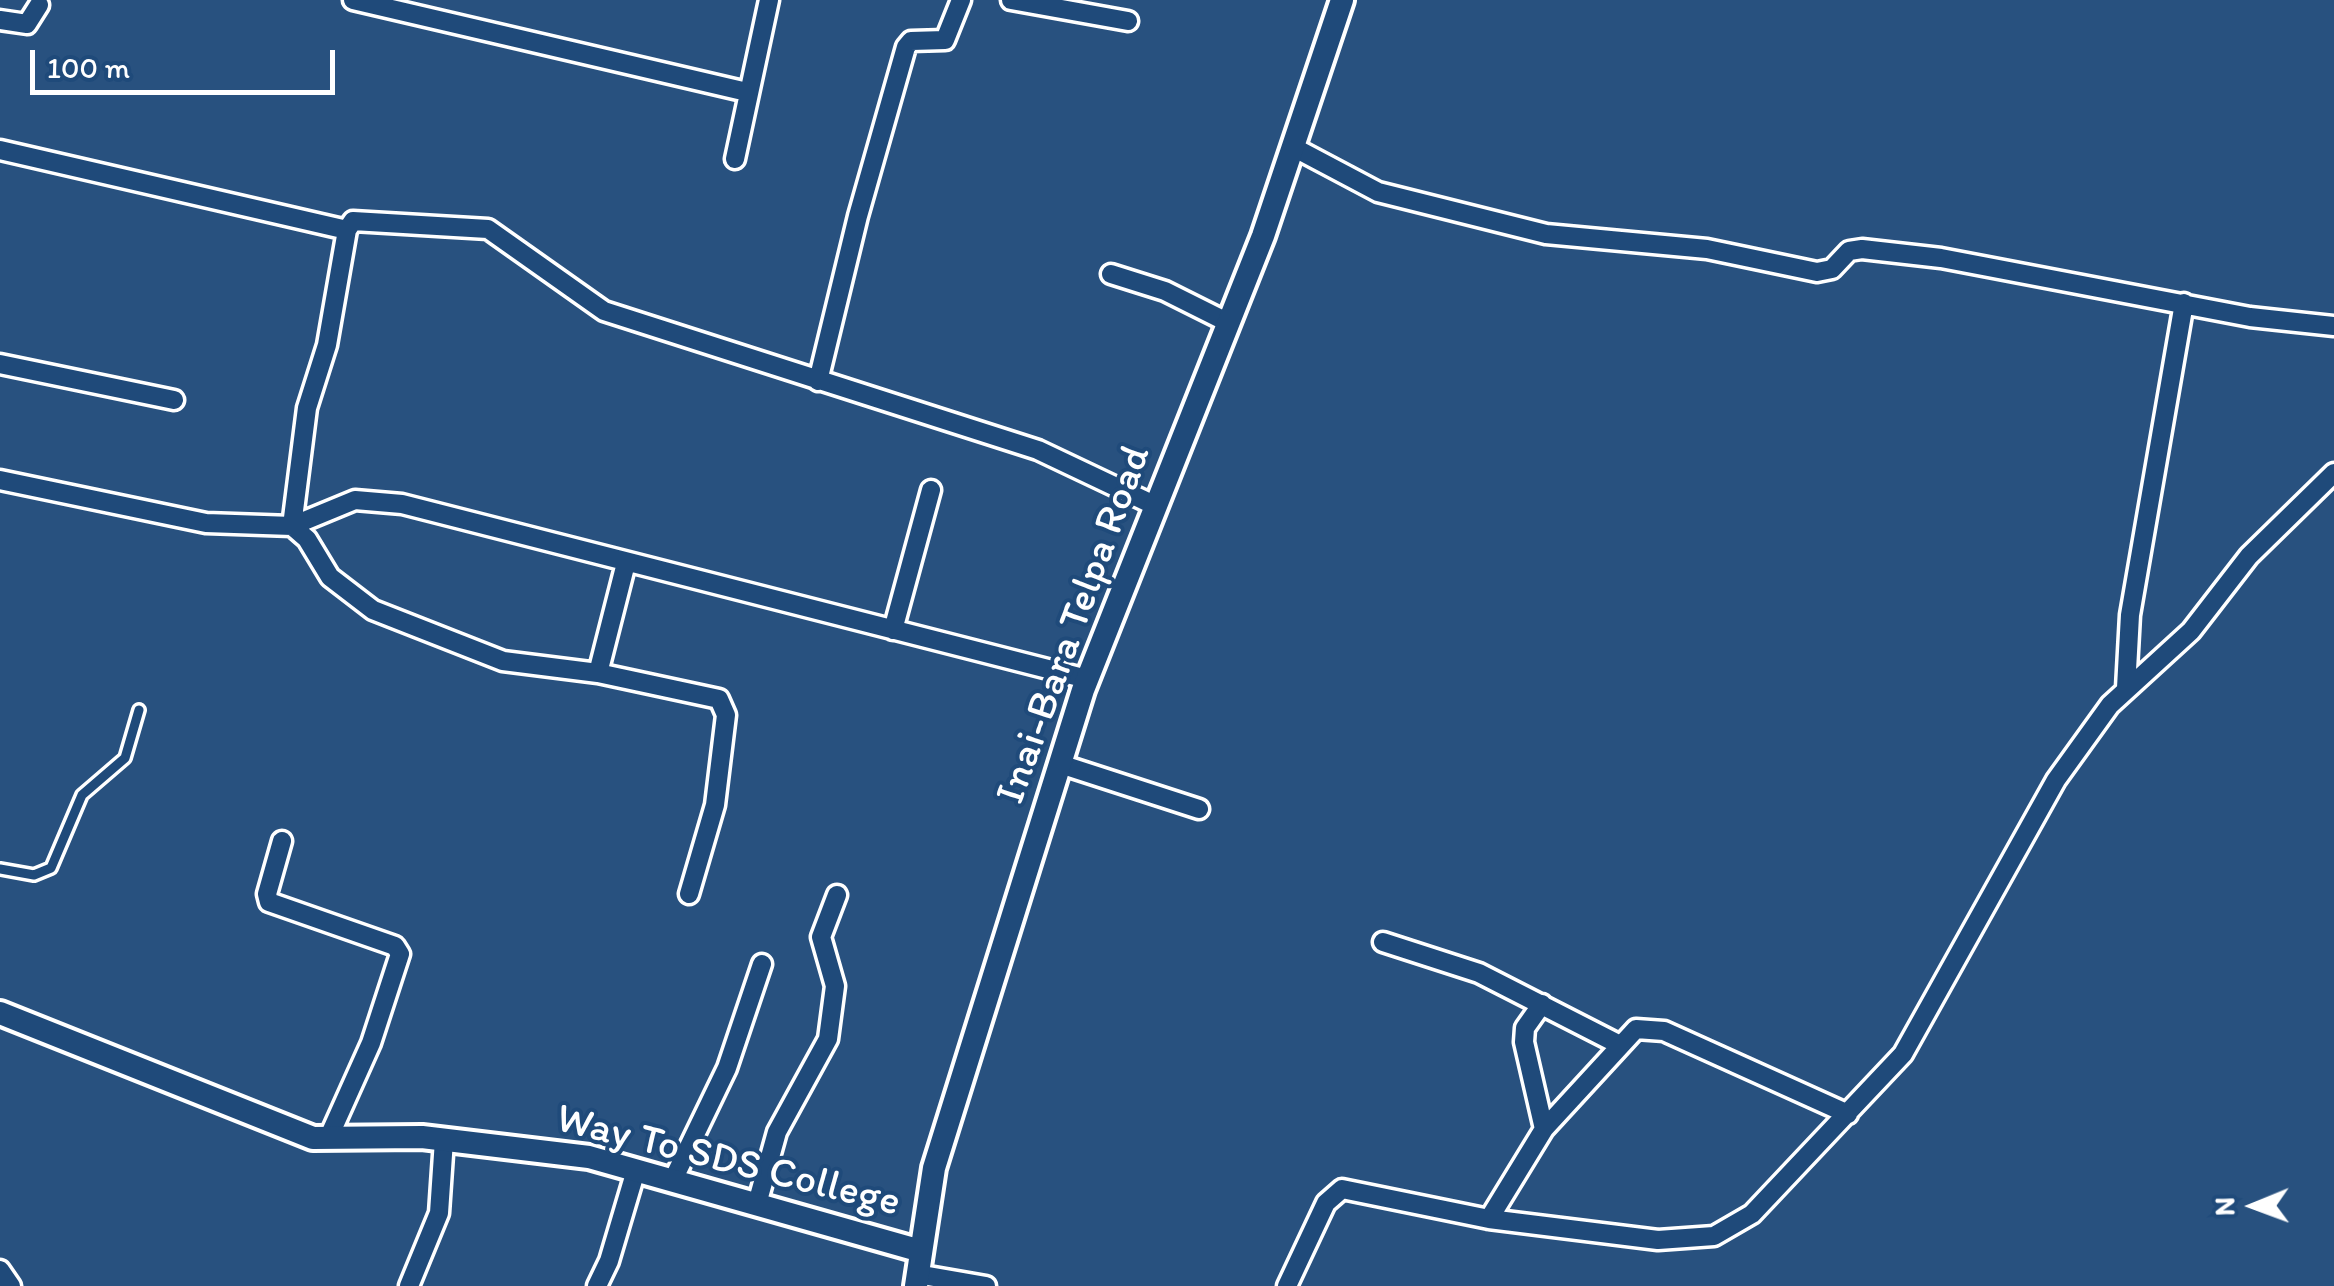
<!DOCTYPE html>
<style>
body{margin:0}
#map{position:relative;width:2334px;height:1286px;overflow:hidden;background:#28517f;font-family:Itim,sans-serif}
canvas{display:block}
.north{position:absolute;left:2204px;top:1156px;width:100px;height:100px;-webkit-text-stroke:8px #1f4a7a;paint-order:stroke;rotate:269deg;font-size:28px;font-weight:700;line-height:40px;text-align:center;color:#fff}
.north::after{content:'';display:block;margin:auto;width:35px;height:45px;background:#fff;clip-path:polygon(50% 0,100% 100%,50% 72%,0 100%)}
.scale{position:absolute;left:30px;top:50px;width:305px;height:45px;box-sizing:border-box;border:5px solid #fff;border-top:0;padding-left:12px;font-size:30px;line-height:35px;white-space:nowrap;color:#fff;-webkit-text-stroke:8px #1f4a7a;paint-order:stroke}
</style>
<div id="map">
<canvas width="2334" height="1286"></canvas>
<div class="north">N</div>
<div class="scale">100 m</div>
</div>
<script>
const ctx = document.querySelector('canvas').getContext('2d');
ctx.lineJoin = 'round';
const toPath = rows => new Path2D(rows.map(r => 'M' + r).join(''));
function trace(path, color, width, dash) { ctx.strokeStyle = color; ctx.lineWidth = width; ctx.lineCap = dash ? 'butt' : 'round'; ctx.setLineDash(dash || []); ctx.stroke(path); }
function write(font, color, halo, rows, align = 'center') {
  ctx.font = font + ' Itim,sans-serif'; ctx.lineWidth = 8; ctx.setLineDash([]); ctx.textBaseline = 'middle'; ctx.strokeStyle = halo; ctx.fillStyle = color; for (const [text, x, y, turn = 0] of rows) {
    ctx.save(); ctx.translate(x, y); ctx.rotate((+turn || 0) * Math.PI / 180); ctx.textAlign = isNaN(turn) ? turn : align; if (halo) ctx.strokeText(text, 0, 0); ctx.fillText(text, 0, 0); ctx.restore();
  }
}
const service = toPath([
 [0,869,34,875,51,868,82,795,125,758,139,710]
]);
const minor = toPath([
 [353,0,747,92],
 [1011,0,1128,21],
 [0,20,27,24,39,5],
 [1293,147,1378,192,1546,234,1707,249,1817,272,1832,269,1849,251,1862,249,1941,258,2250,317,2334,326],
 [0,150,347,230],
 [735,159,769,0],
 [1111,274,1165,291,1229,323],
 [0,364,174,400],
 [818,381,858,216,906,47,911,41,945,40,961,0],
 [0,480,206,523,292,526,307,539,330,577,373,610,503,661,598,673,719,699,726,715,715,805,689,894],
 [292,526,307,408,327,345,347,230,353,221,488,229,604,311,1038,450,1156,506],
 [292,526,355,500,402,504,1087,679],
 [893,630,931,490],
 [598,673,626,563],
 [2126,688,2130,615,2184,303],
 [1060,764,1199,809],
 [282,841,267,894,269,902,395,946,400,954,371,1043,328,1139],
 [1383,942,1479,973,1620,1045],
 [1542,1004,1525,1028,1524,1042,1544,1129],
 [673,1180,727,1068,762,964],
 [757,1204,777,1132,828,1039,835,986,821,937,837,895],
 [1489,1219,1544,1129,1636,1029,1664,1031,1848,1114],
 [0,1270,11,1286],
 [917,1274,986,1286],
 [409,1286,439,1213,444,1140],
 [597,1286,609,1261,636,1170],
 [1287,1286,1326,1203,1342,1189,1489,1219,1658,1240,1714,1236,1752,1214,1903,1054,2056,780,2110,705,2191,631,2249,556,2334,473]
]);
const tertiary = toPath([
 [0,1013,313,1138,422,1137,589,1157,921,1251],
 [916,1286,934,1168,1083,690,1263,236,1342,0]
]);
trace(service, '#fff', 16);
trace(minor, '#fff', 25);
trace(tertiary, '#fff', 30);
trace(service, '#1f4a7a', 9);
trace(minor, '#1f4a7a', 18);
trace(tertiary, '#1f4a7a', 22);
write('42px', '#fff', '#1f4a7a', [
 ["Inai-Bara Telpa Road",1075,625,-70],
 ["Way To SDS College",728,1162,14]
]);
</script>
